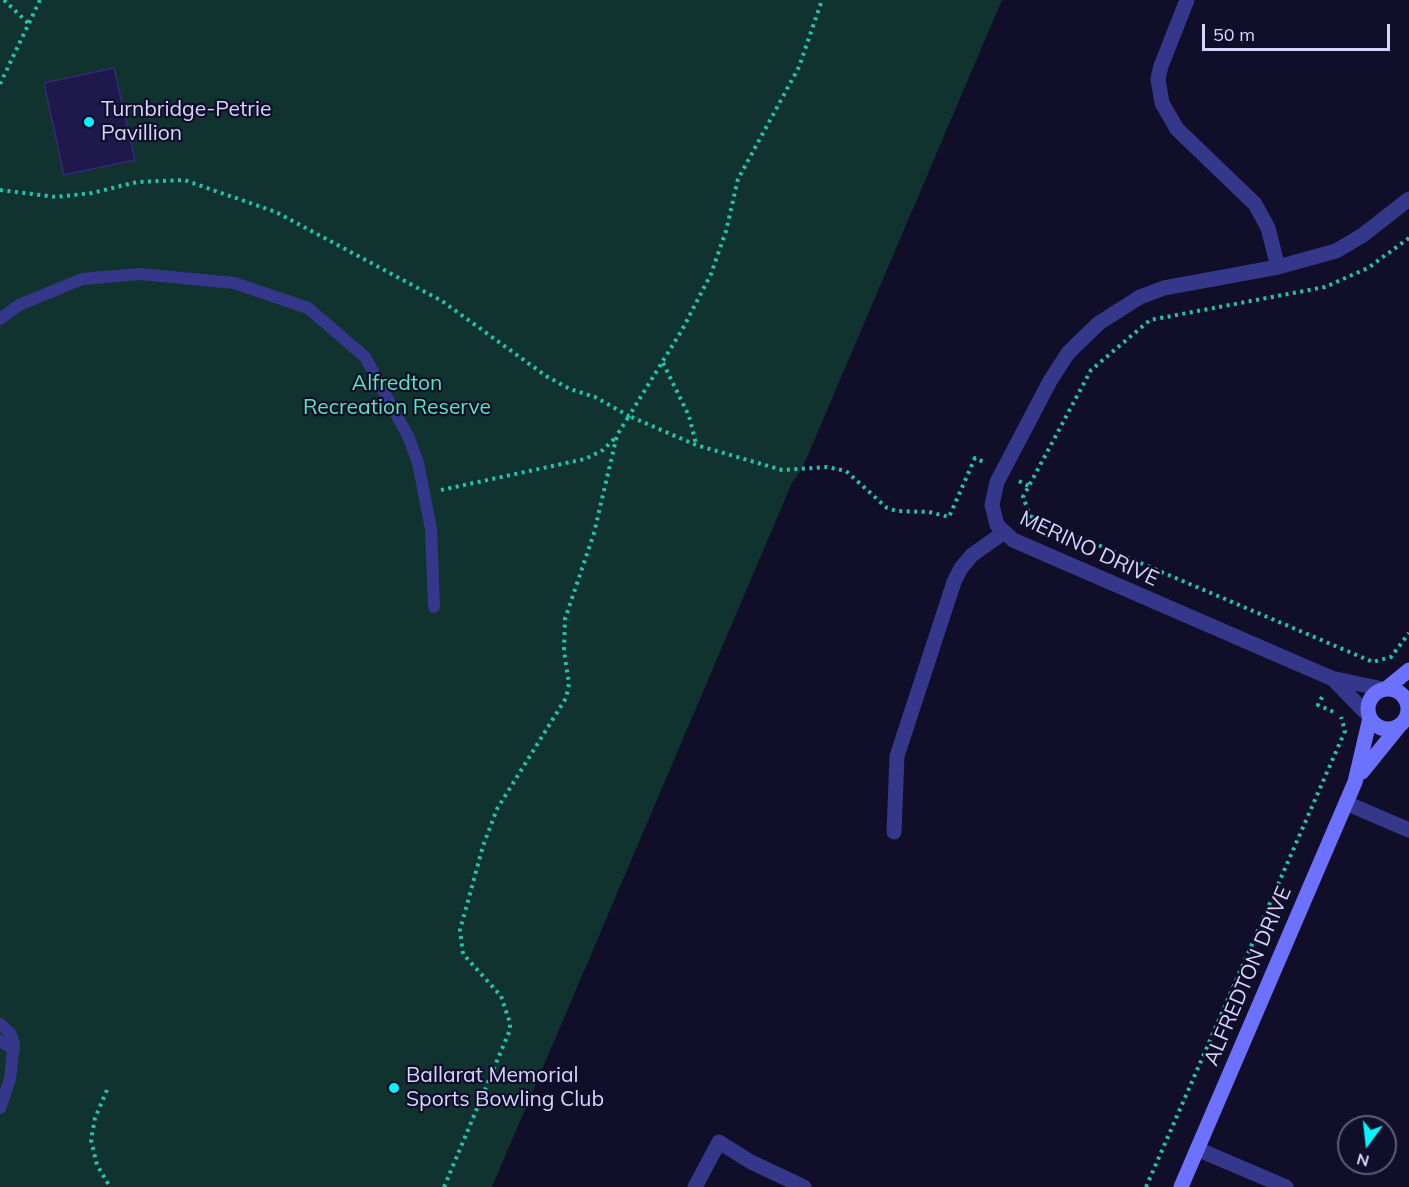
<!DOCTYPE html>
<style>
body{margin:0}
#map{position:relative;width:1409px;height:1187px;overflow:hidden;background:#100e28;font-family:Mulish,sans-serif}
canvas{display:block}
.north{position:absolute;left:1337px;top:1115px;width:60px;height:60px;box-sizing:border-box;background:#100e28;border:2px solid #605e7e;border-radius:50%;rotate:195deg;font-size:16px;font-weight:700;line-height:24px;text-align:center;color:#d7d5ff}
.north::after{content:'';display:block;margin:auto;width:21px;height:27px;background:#01f7ff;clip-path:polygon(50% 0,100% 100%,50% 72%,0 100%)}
.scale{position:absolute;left:1202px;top:24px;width:188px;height:27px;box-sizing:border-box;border:3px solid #d7d5ff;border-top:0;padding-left:8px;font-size:18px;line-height:21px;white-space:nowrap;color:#d7d5ff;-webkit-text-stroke:4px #100e28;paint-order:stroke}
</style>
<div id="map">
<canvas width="1409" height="1187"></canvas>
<div class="north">N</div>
<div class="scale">50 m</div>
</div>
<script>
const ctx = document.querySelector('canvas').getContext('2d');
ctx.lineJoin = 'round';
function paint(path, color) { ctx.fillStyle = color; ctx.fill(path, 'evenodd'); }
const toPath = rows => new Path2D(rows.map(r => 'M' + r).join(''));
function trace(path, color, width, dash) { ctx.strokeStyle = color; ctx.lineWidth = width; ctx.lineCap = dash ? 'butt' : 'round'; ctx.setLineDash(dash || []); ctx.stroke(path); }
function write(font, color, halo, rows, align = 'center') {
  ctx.font = font + ' Mulish,sans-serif'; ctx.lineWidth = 4.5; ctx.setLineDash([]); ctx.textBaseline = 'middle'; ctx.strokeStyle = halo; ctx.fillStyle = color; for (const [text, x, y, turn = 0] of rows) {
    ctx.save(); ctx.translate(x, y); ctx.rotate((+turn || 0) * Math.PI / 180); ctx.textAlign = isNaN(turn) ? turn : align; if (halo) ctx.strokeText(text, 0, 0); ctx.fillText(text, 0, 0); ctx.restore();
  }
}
paint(toPath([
 [0,0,1002,0,802,469,792,483,492,1187,0,1187]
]), '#10332f');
const building = toPath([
 [114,68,135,160,64,175,44,83,114,68]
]);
paint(building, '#1f184a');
trace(building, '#332978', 1.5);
trace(toPath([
 [4,0,29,24],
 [0,84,40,0],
 [0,190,56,197,92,193,137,182,184,180,276,212,442,301,546,376,570,389,595,397,629,416,682,330,711,274,726,231,738,179,799,67,822,0],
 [1409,238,1368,268,1325,287,1150,320,1091,370,1023,497,1030,516,1373,662,1391,657,1409,633],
 [663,363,689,416,696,444],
 [1019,481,1029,486],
 [441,490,585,459,603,450,617,436],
 [1322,697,1318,705,1336,713],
 [107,1090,95,1118,91,1140,97,1165,110,1187],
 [444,1187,510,1030,510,1023,501,996,463,954,460,930,483,846,497,809,566,698,569,684,564,651,565,619,594,533,617,435,629,416,696,445,782,470,827,467,846,471,887,508,897,511,929,512,949,517,975,458,986,463],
 [1146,1187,1345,731,1341,717]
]), '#26c2ae', 4, [3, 4.5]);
trace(toPath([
 [0,319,19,305,82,279,140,274,234,283,308,308,365,357,409,438,418,463,431,529,434,607],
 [0,1024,10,1033,14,1043,10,1079,0,1108],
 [0,1041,14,1049]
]), '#35388a', 12);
trace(toPath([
 [1187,0,1161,66,1158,79,1162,103,1177,129,1255,204,1268,228,1278,267],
 [1333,679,1369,716],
 [1383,689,1331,678,1013,540,997,525,992,505,997,482,1050,381,1068,353,1099,323,1140,297,1164,288,1278,267,1336,251,1363,235,1409,199],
 [1346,803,1409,830],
 [894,832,897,756,954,582,961,568,972,555,1003,533],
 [1197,1149,1286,1187],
 [695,1187,719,1142,751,1162,804,1187]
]), '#35388a', 15);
trace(toPath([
 [1387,688,1409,670],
 '1368 709a20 20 0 1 1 40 0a20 20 0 1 1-40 0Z',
 [1362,772,1400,725],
 [1181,1187,1355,782,1370,718]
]), '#6c72ff', 15);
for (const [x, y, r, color] of [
 [89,122,6,"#01f7ff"],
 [394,1088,6,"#01f7ff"]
]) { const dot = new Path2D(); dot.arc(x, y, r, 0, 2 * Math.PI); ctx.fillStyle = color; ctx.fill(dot); trace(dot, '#100e28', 2); }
write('21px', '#d7d5ff', '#100e28', [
 ["Turnbridge-Petrie",101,110],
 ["Pavillion",101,134],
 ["Ballarat Memorial",406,1076],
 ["Sports Bowling Club",406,1100]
], 'left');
write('21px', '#57e8ba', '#100e28', [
 ["Alfredton",397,384],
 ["Recreation Reserve",397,408]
]);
write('21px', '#d7d5ff', '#100e28', [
 ["MERINO DRIVE",1089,549,25],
 ["ALFREDTON DRIVE",1248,976,-67]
]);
</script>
